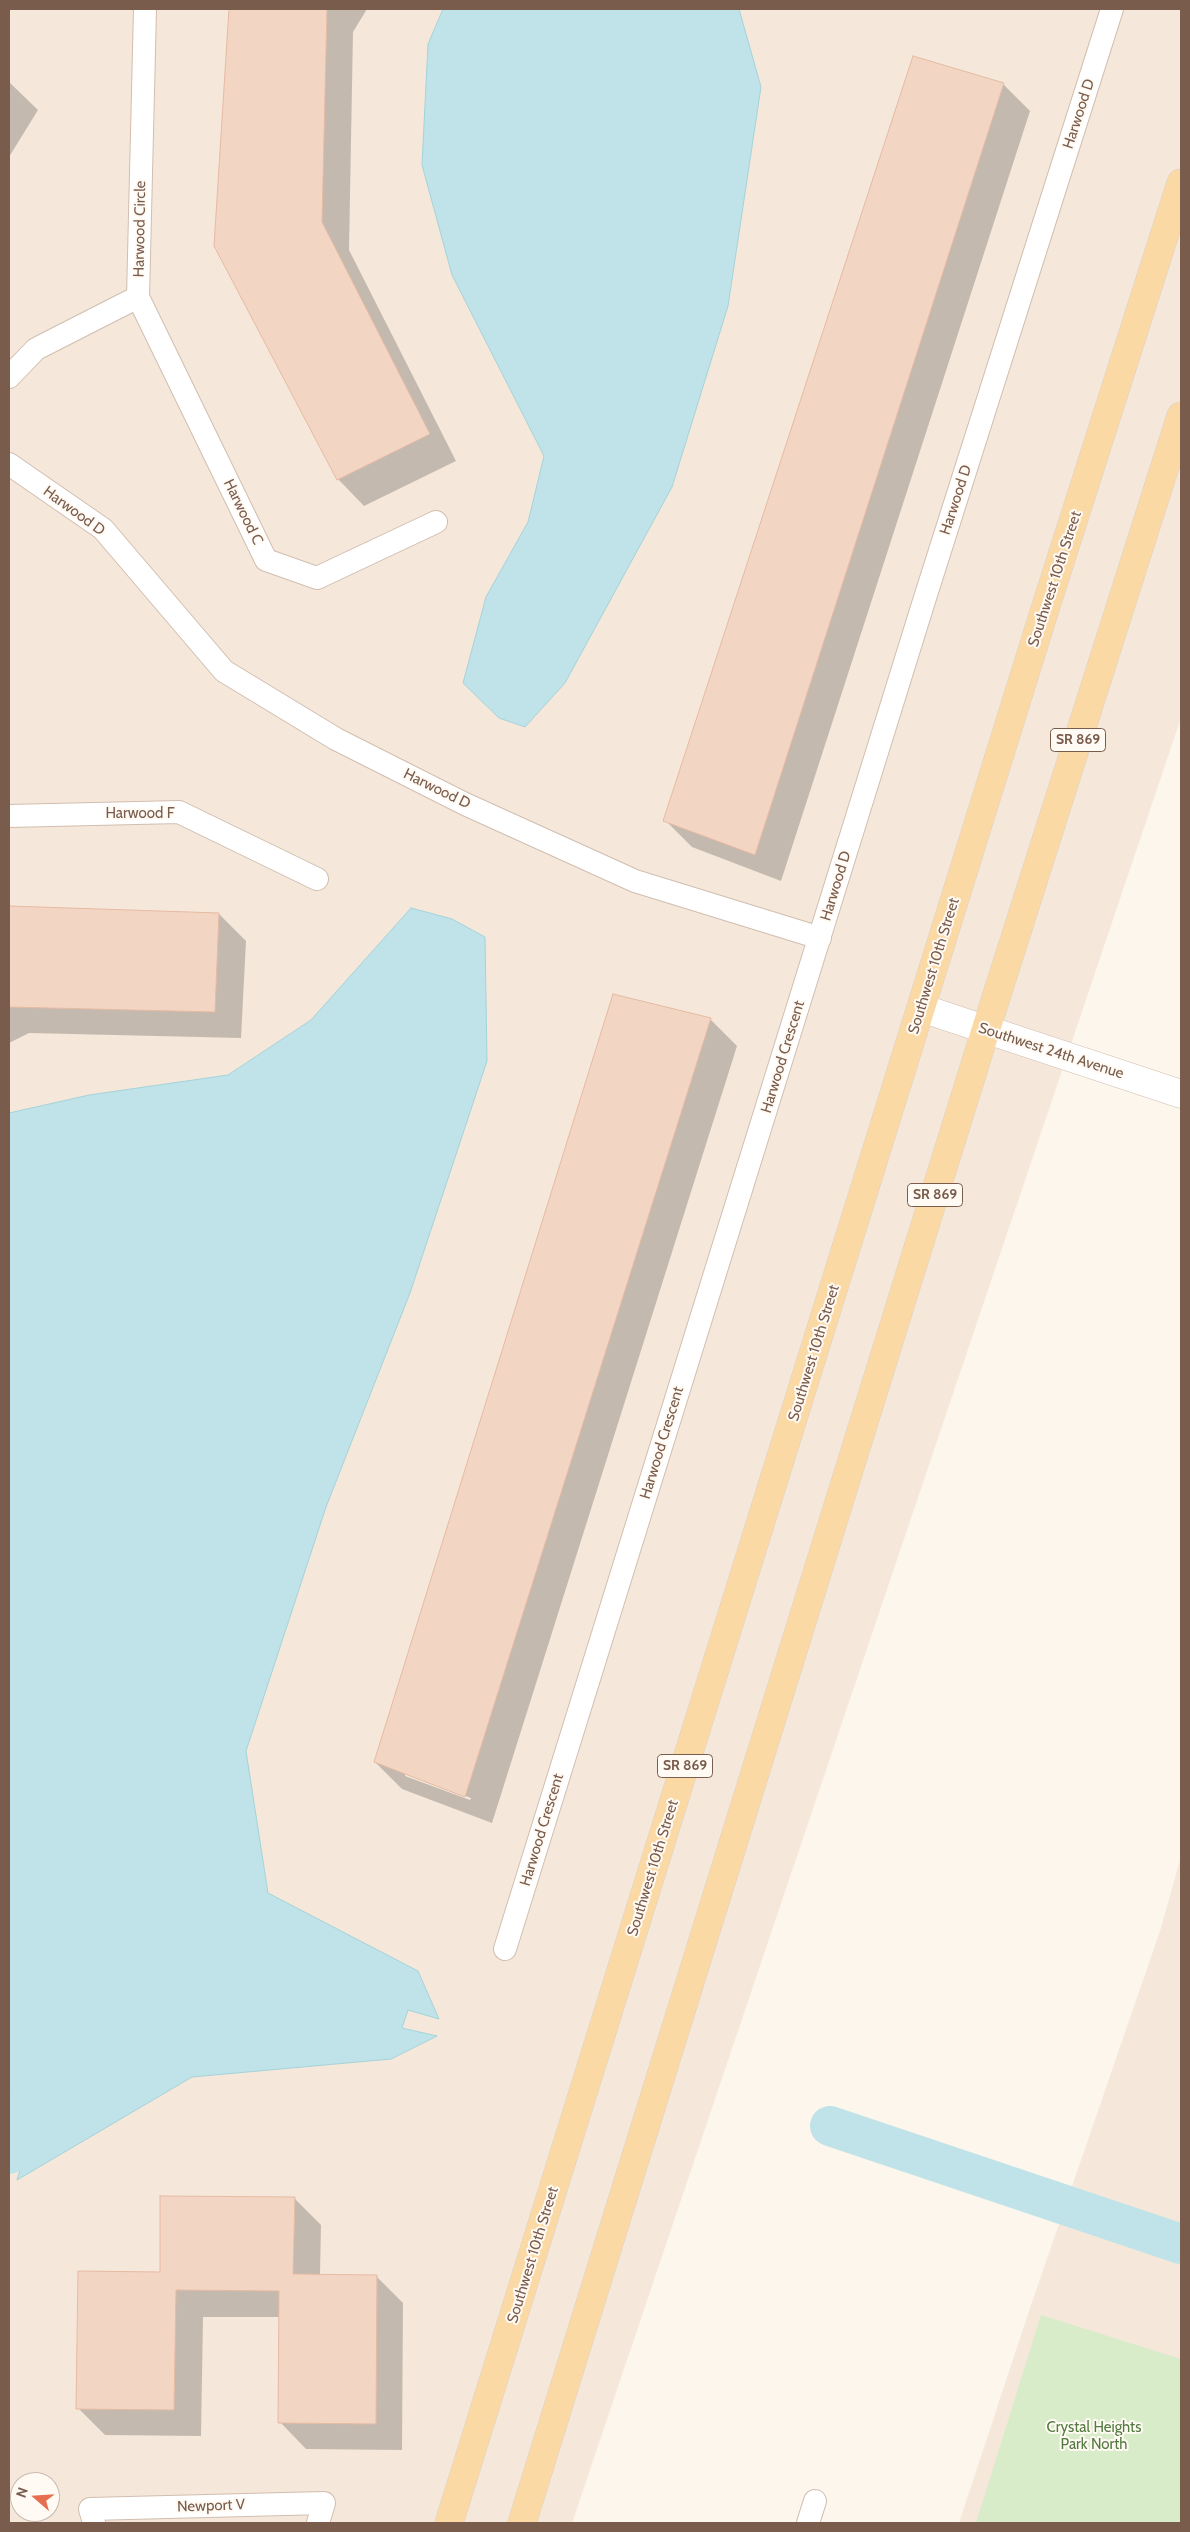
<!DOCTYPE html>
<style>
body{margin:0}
#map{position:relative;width:1190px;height:2532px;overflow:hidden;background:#fdf6ec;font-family:Cabin,sans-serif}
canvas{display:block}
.frame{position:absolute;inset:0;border:10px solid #7a5c4d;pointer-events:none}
.north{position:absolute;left:10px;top:2472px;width:50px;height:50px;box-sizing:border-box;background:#fffaf3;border:1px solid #cabbb1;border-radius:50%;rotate:289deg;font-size:14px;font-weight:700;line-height:20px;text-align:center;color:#7a5c4d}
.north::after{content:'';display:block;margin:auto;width:18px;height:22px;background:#e76f51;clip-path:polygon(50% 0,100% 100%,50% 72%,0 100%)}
</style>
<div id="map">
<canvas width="1190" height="2532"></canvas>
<div class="frame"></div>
<div class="north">N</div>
</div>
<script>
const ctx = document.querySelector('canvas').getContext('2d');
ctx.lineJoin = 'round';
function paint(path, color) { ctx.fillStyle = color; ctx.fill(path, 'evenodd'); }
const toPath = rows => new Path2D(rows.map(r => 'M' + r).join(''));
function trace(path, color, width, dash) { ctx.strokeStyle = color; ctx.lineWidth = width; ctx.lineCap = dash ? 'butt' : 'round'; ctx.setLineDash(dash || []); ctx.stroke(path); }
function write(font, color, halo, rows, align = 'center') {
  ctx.font = font + ' Cabin,sans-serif'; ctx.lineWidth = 4; ctx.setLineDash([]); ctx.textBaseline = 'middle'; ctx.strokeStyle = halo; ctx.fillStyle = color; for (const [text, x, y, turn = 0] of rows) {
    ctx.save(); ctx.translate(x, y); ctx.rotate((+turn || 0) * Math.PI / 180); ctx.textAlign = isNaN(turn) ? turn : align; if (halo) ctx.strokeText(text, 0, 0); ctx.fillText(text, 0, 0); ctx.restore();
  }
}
paint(toPath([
 [9,9,1181,9,1181,718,572,2523,9,2523],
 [20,2482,50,2482,50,2512,20,2512],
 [1181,1856,1181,2523,959,2523,1028,2314,1161,1928]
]), '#f5e8da');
paint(toPath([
 [1041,2315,1181,2359,1181,2523,976,2523]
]), '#d8ecc9');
const water = toPath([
 [443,9,739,9,761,87,728,306,672,487,565,683,525,727,499,718,463,683,486,597,528,522,544,456,452,275,422,165,428,44,443,9],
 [411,908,452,919,485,937,487,1061,410,1293,326,1507,246,1751,268,1893,418,1971,439,2019,408,2010,402,2028,437,2036,391,2059,192,2077,17,2180,39,2105,29,2100,9,2129,9,1113,89,1095,228,1075,311,1020,411,908]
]);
paint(water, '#bfe3e8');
trace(water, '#a5d3da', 1);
paint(toPath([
 [231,9,367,9,353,32,349,250,456,461,364,506,338,479,215,246],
 [9,82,38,110,9,157],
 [1003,84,1030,111,781,881,692,847,665,820],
 [9,908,219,914,246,941,241,1038,29,1033,9,1043],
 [710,1019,737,1046,492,1823,402,1789,375,1762],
 [405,1773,471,1798,470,1800,405,1776],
 [294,2198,321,2225,320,2275,376,2276,403,2303,402,2450,306,2449,280,2422,280,2317,203,2317,201,2436,105,2435,78,2408,161,2274]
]), '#0003');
trace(toPath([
 [830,2126,1181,2244],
 [9,2154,30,2100]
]), '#bfe3e8', 40);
const building = toPath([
 [229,9,327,9,322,222,430,434,337,480,214,246,229,9],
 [913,56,1004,83,755,855,663,821,913,56],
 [9,906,219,913,215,1012,9,1007,9,906],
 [613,994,711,1018,465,1797,374,1762,613,994],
 [160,2196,295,2197,293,2274,377,2275,376,2424,278,2423,279,2291,176,2290,174,2410,76,2409,78,2271,160,2272,160,2196]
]);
paint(building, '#f3d5c3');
trace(building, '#e6bba3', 1);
const service = toPath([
 [138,297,266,560,317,578,436,522],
 [9,377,36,349,138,297,145,9],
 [9,464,103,529,224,671,336,739,465,804,635,881,820,938],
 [9,816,179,812,317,879],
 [505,1949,924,601,1112,9],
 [94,2523,90,2509,324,2503,318,2523],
 [808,2523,815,2501]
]);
const minor = toPath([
 [921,1008,1181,1094]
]);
const primary = toPath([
 [449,2523,1045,609,1181,183],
 [522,2523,986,1029,1181,416]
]);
trace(service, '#d1beb0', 24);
trace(minor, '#d1beb0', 29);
trace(primary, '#dad1cd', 29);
trace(service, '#fff', 22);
trace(minor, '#fff', 28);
trace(primary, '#fbd9a5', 28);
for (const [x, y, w] of [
 [1078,740,55],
 [935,1195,55],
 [685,1766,55]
]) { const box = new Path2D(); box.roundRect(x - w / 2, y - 11.5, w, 23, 4); ctx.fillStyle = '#fffaf3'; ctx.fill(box); trace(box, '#7a5c4d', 1); }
write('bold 14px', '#7a5c4d', null, [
 ["SR 869",1078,740],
 ["SR 869",935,1195],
 ["SR 869",685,1766]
]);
write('15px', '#7a5c4d', '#fffaf3', [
 ["Harwood D",1079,114,-72],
 ["Harwood Circle",140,229,-89],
 ["Harwood D",956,500,-72],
 ["Harwood D",74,511,36],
 ["Harwood C",243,512,64],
 ["Southwest 10th Street",1055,579,-72],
 ["Harwood D",437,789,26],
 ["Harwood F",140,814],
 ["Harwood D",836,886,-73],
 ["Southwest 10th Street",934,966,-73],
 ["Southwest 24th Avenue",1051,1051,18],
 ["Harwood Crescent",783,1057,-73],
 ["Southwest 10th Street",814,1353,-73],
 ["Harwood Crescent",662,1443,-73],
 ["Harwood Crescent",542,1830,-73],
 ["Southwest 10th Street",653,1868,-73],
 ["Southwest 10th Street",533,2255,-73],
 ["Newport V",211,2506,-2]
]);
write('15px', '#537a41', '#fffaf3', [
 ["Crystal Heights",1094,2428],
 ["Park North",1094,2445]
]);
</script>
